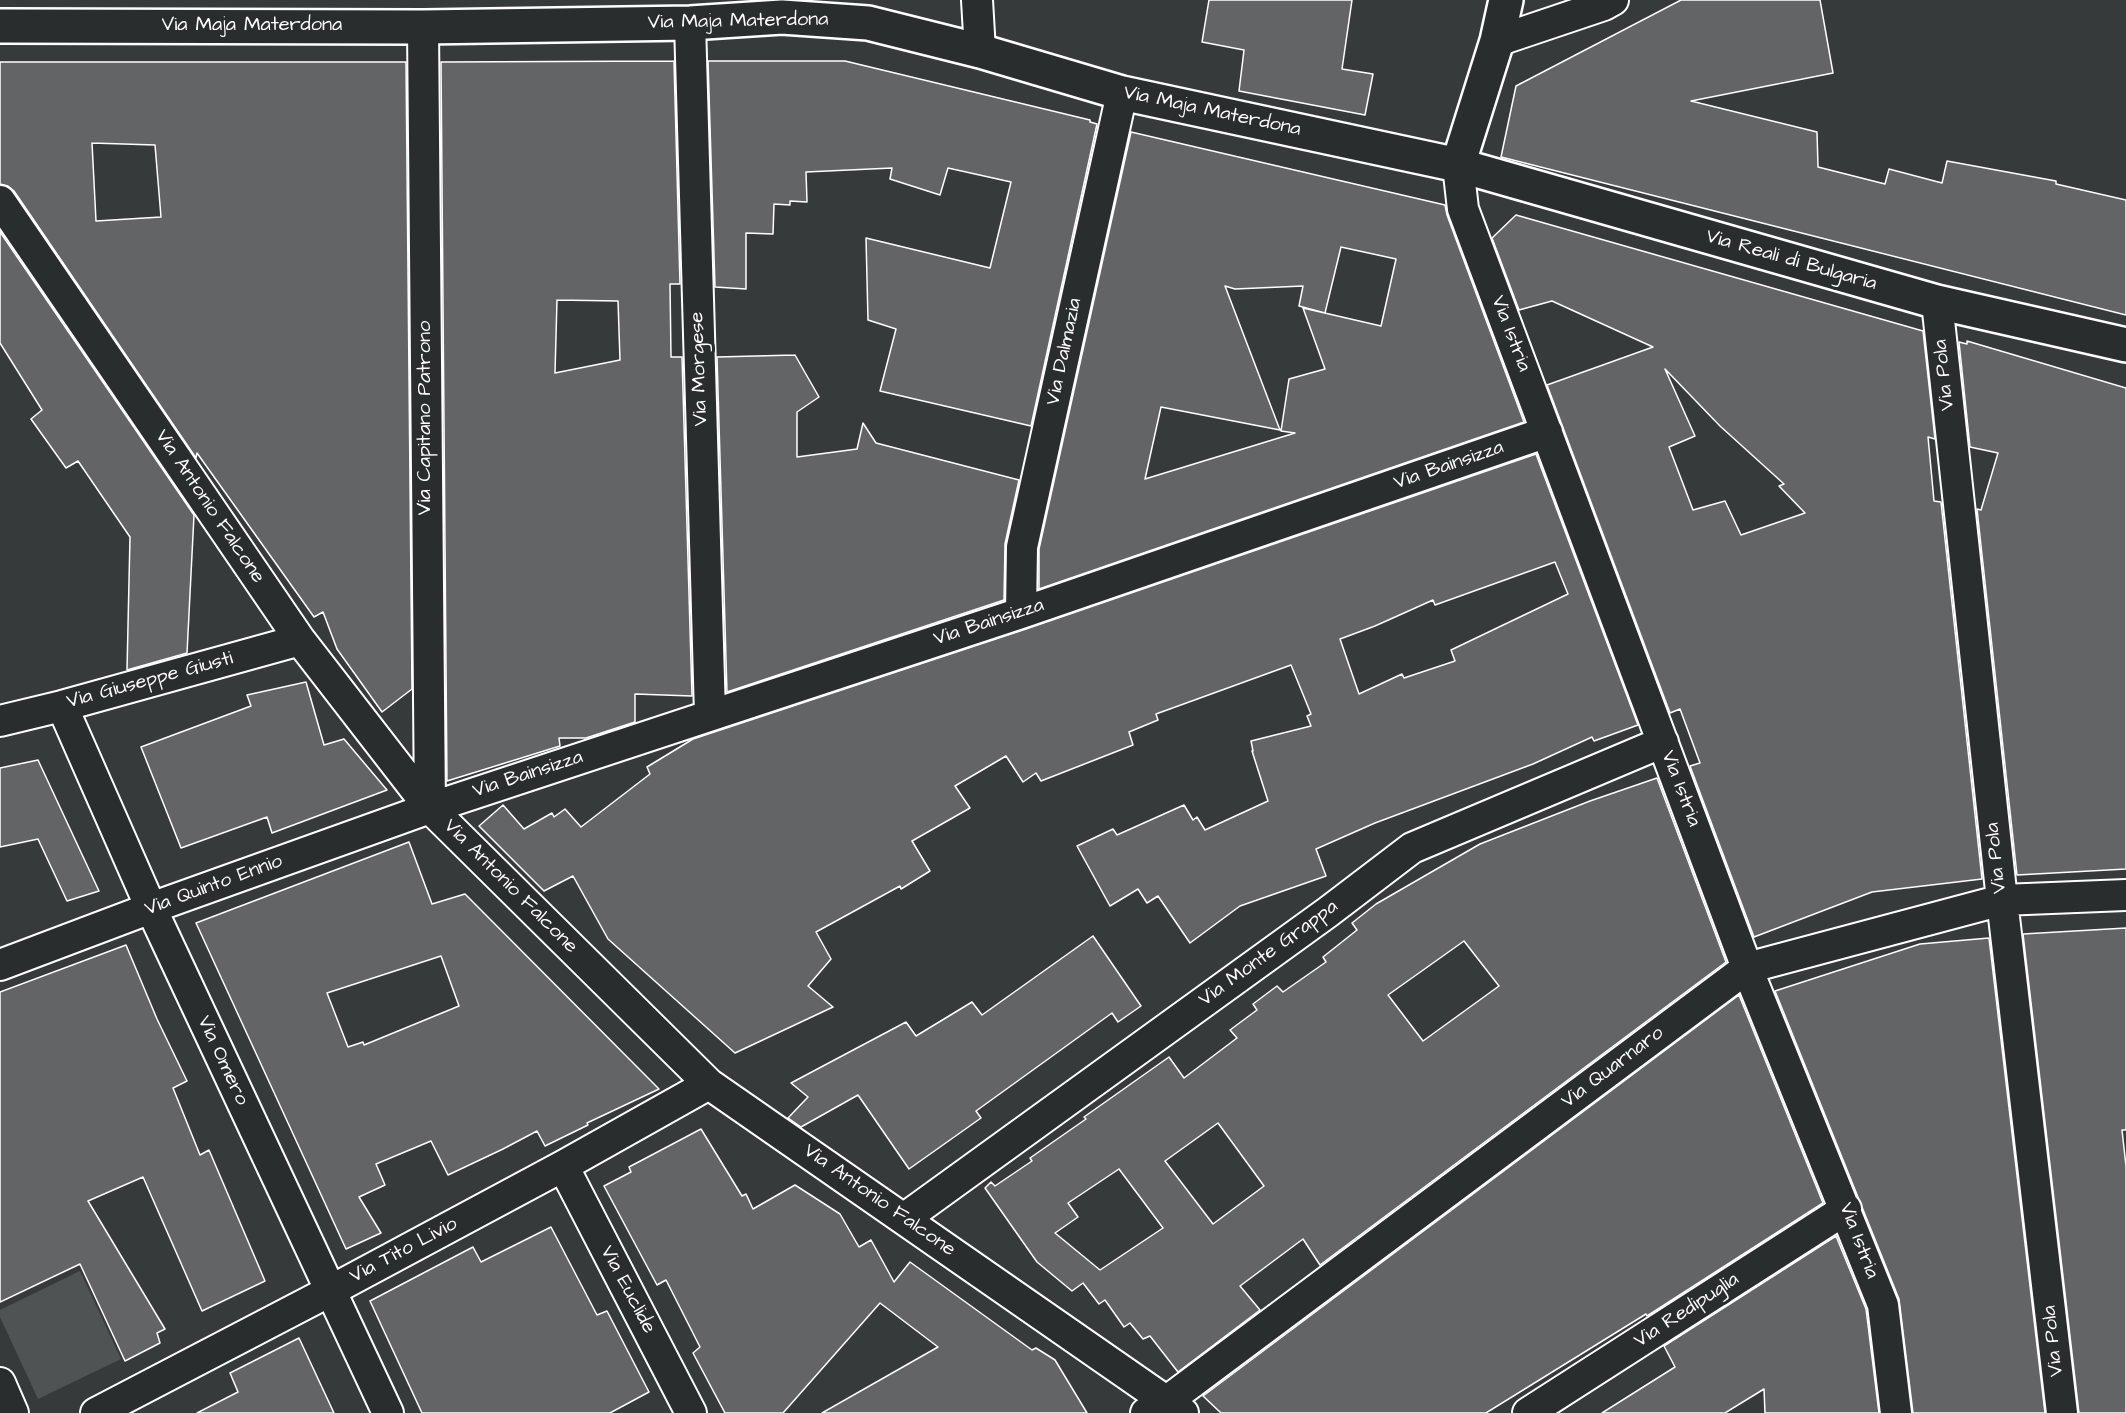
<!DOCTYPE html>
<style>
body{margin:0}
canvas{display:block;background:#373a3b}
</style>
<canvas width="2126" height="1413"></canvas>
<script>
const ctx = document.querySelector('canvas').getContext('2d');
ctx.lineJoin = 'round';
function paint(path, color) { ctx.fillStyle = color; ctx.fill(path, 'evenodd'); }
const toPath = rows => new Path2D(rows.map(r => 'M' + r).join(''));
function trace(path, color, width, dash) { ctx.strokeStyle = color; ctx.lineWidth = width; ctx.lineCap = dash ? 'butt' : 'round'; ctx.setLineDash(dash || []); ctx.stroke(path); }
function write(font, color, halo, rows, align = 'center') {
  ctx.font = font + ' "Architects Daughter",sans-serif'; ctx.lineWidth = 6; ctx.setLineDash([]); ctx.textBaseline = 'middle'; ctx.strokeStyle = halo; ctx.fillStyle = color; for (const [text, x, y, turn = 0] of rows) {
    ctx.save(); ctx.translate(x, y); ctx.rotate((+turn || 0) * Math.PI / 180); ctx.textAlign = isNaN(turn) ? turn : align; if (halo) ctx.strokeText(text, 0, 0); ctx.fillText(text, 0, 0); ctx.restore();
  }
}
paint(toPath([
 [80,1271,121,1359,38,1399,0,1317,0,1310]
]), '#505354');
const building = toPath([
 [1209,0,1352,0,1342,69,1373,74,1365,115,1239,91,1244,50,1202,42,1209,0],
 [1681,0,1820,0,1833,73,1691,101,1817,132,1818,167,1885,184,1889,169,1942,183,1947,161,2056,181,2056,184,2126,200,2126,315,1501,157,1516,86,1681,0],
 [674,61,680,284,670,284,671,357,682,357,692,696,635,694,635,722,586,738,559,738,560,746,447,781,441,62,674,61],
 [557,300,618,301,620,360,555,373,557,300],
 [708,61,845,61,1090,120,1090,122,1097,124,1031,426,880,391,896,329,868,320,866,238,990,268,1011,182,948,168,940,195,890,179,892,168,806,172,807,202,790,201,790,205,774,204,773,234,746,233,746,289,715,287,708,61],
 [0,62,406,62,412,689,382,712,337,649,323,612,314,617,197,453,196,458,14,191,8,186,0,184,0,62],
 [92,143,155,145,161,217,96,221,92,143],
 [1131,132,1445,205,1447,215,1524,422,1039,589,1039,549,1131,132],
 [1341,247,1396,259,1381,326,1303,308,1325,369,1289,379,1281,431,1295,433,1145,479,1161,407,1280,430,1225,286,1235,289,1303,286,1299,306,1325,313,1341,247],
 [1516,215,1923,331,1935,439,1928,437,1934,501,1941,502,1982,879,1872,892,1754,937,1690,766,1700,763,1680,709,1670,713,1547,385,1653,347,1552,301,1519,310,1492,238,1516,215],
 [1665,369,1720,426,1784,484,1779,486,1805,513,1741,535,1725,501,1693,510,1669,447,1695,436,1665,369],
 [0,232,194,515,187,653,127,670,130,537,78,461,66,468,31,419,42,410,0,343,0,232],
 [1967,341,2126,388,2126,869,2017,875,1977,509,1981,510,1998,453,1970,447,1959,342,1967,344,1967,341],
 [795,355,819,397,797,412,797,457,857,449,863,423,876,443,1019,480,1005,544,1004,600,727,692,717,357,795,355],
 [1536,454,1638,725,1594,741,1592,737,1533,764,1375,823,1316,849,1326,876,1240,906,1190,943,1158,896,1147,903,1138,889,1110,906,1077,846,1113,829,1117,835,1184,805,1193,820,1197,817,1205,830,1268,801,1252,751,1253,751,1251,741,1311,726,1307,716,1311,714,1291,665,1156,714,1158,720,1129,732,1133,745,1041,781,1036,773,1023,782,1006,756,955,786,970,808,912,841,930,871,901,889,900,886,816,932,831,959,808,986,833,1007,735,1053,608,939,573,876,544,891,479,826,503,805,524,829,552,813,554,817,565,809,581,827,650,774,647,767,693,739,1026,629,1536,454],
 [1555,562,1568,594,1451,650,1455,661,1404,678,1402,674,1359,694,1340,639,1375,626,1433,600,1435,605,1555,562],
 [306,682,324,745,344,739,387,790,272,833,267,817,181,848,141,747,251,706,247,695,306,682],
 [38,760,99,891,67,901,38,839,0,847,0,768,38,760],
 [1657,778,1726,962,1320,1265,1303,1239,1240,1286,1260,1310,1178,1372,1150,1336,1143,1339,1130,1323,1124,1327,1105,1300,1099,1304,1083,1283,1072,1291,1037,1262,985,1188,991,1182,995,1186,1032,1161,1030,1158,1086,1119,1084,1117,1169,1057,1184,1078,1237,1038,1230,1030,1257,1010,1253,1004,1277,986,1283,992,1326,962,1323,957,1357,930,1352,923,1376,904,1480,844,1590,801,1657,778],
 [1464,941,1499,986,1423,1041,1388,995,1464,941],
 [1218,1123,1264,1186,1213,1224,1165,1161,1218,1123],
 [1119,1169,1163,1228,1100,1270,1055,1233,1078,1217,1068,1203,1119,1169],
 [409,842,432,904,465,894,659,1089,587,1123,588,1125,545,1146,537,1131,503,1149,448,1175,431,1141,376,1164,385,1185,359,1197,381,1233,346,1249,196,923,409,842],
 [441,956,459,1006,364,1045,363,1042,348,1047,327,993,441,956],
 [2126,928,2126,1130,2122,1130,2126,1166,2126,1413,2079,1413,2023,934,2126,928],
 [1093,936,1141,1006,1118,1022,1112,1013,976,1111,981,1118,909,1169,858,1095,801,1127,788,1118,808,1097,791,1083,906,1022,916,1036,972,1002,982,1015,1093,936],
 [1989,938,2045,1413,1913,1413,1899,1299,1775,991,1920,944,1989,938],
 [126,945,157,1019,187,1081,173,1088,200,1155,209,1150,265,1281,202,1311,143,1177,88,1201,165,1329,157,1333,160,1343,125,1361,80,1264,0,1302,0,992,126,945],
 [1739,995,1823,1203,1647,1316,1646,1314,1486,1413,1221,1413,1203,1396,1739,995],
 [701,1129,742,1196,746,1194,753,1209,795,1185,840,1214,859,1247,871,1240,894,1282,910,1262,1032,1350,1036,1348,1055,1360,1087,1413,822,1413,938,1347,880,1303,783,1413,725,1413,693,1353,700,1347,666,1280,657,1285,604,1186,631,1172,629,1167,701,1129],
 [551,1227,597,1315,607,1311,649,1392,610,1413,422,1413,370,1301,473,1247,481,1262,551,1227],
 [1836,1236,1866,1309,1879,1413,1765,1413,1764,1389,1725,1413,1602,1413,1675,1367,1664,1346,1836,1236],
 [299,1338,334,1413,197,1413,238,1392,230,1373,299,1338]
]);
paint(building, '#636465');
trace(building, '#fff', 1.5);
const street = toPath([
 [977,0,980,51],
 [690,23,710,714],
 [423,27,430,808],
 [1497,41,1604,5,1613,0],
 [1458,165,1463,209,1747,968,1883,1305,1896,1413],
 [0,201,300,640,430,808,709,1084,1183,1413],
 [1937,302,2002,900,2062,1413],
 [1021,613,1022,547,1122,93],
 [62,706,151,908,388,1413],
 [0,721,62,706,300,640],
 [0,965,151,908,430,808,1021,613,1547,432],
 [563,1166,691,1413],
 [905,1218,1328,912,1412,848,1663,742],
 [0,1383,13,1413],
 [96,1413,330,1291,563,1166,709,1084],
 [1146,1413,1167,1401,1747,968,2002,900,2126,895],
 [1528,1413,1846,1209]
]);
const secondary = toPath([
 [0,26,423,27,690,23,782,17,868,23,980,51,1122,93,1458,165,1937,302,2126,345],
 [1458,165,1497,41,1506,0]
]);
trace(street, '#fff', 34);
trace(secondary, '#fff', 38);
trace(street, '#2a2d2e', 30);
trace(secondary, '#2a2d2e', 33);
write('20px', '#fff', '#2a2d2e', [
 ["Via Maja Materdona",738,22,-1],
 ["Via Maja Materdona",252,26],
 ["Via Maja Materdona",1212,112,12],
 ["Via Reali di Bulgaria",1791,261,16],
 ["Via Istria",1510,334,69],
 ["Via Dalmazia",1065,352,-78],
 ["Via Morgese",700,369,-92],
 ["Via Pola",1945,375,-96],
 ["Via Capitano Patrono",426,418,-90],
 ["Via Bainsizza",1449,466,-19],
 ["Via Antonio Falcone",209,507,56],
 ["Via Bainsizza",989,623,-18],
 ["Via Giuseppe Giusti",150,681,-15],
 ["Via Bainsizza",528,775,-18],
 ["Via Istria",1680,789,69],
 ["Via Pola",1997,858,-96],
 ["Via Quinto Ennio",214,886,-20],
 ["Via Antonio Falcone",510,887,45],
 ["Via Monte Grappa",1269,954,-36],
 ["Via Omero",222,1061,65],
 ["Via Quarnaro",1613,1068,-37],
 ["Via Antonio Falcone",879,1201,35],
 ["Via Istria",1858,1241,69],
 ["Via Tito Livio",404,1251,-28],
 ["Via Euclide",627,1290,62],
 ["Via Redipuglia",1687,1311,-33],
 ["Via Pola",2054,1341,-96]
]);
</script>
